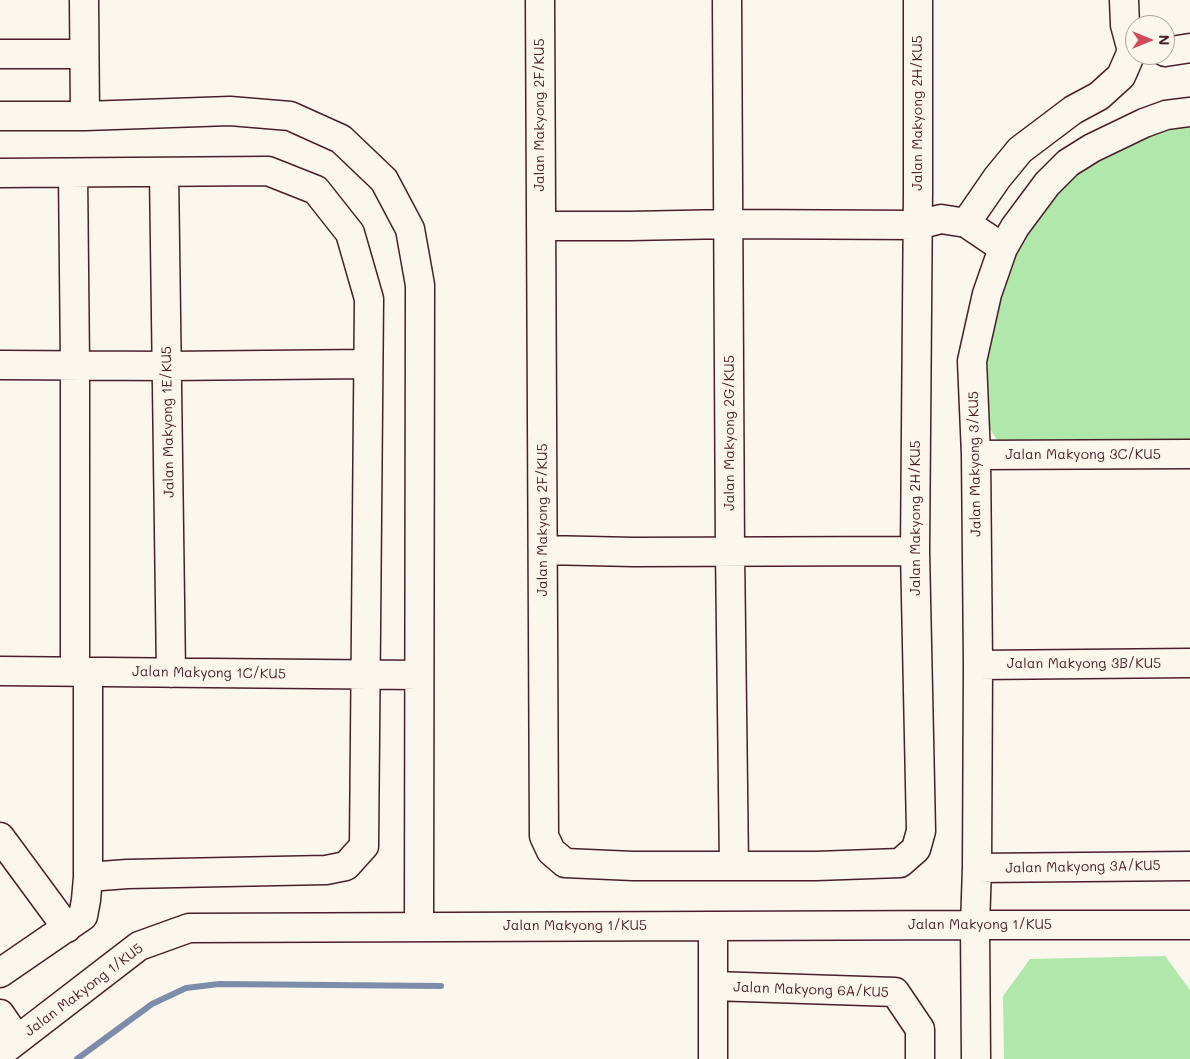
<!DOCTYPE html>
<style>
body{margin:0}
#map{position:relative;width:1190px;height:1059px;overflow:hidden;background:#fbf7ec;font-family:Mali,sans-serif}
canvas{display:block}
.north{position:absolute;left:1125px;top:15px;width:50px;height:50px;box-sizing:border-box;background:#fbf7ec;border:1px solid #b4a19f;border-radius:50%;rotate:90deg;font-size:14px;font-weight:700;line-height:20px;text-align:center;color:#4a1f2b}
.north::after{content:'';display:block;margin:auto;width:18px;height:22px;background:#d1495b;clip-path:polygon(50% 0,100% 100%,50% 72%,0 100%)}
</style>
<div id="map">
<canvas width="1190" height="1059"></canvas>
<div class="north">N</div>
</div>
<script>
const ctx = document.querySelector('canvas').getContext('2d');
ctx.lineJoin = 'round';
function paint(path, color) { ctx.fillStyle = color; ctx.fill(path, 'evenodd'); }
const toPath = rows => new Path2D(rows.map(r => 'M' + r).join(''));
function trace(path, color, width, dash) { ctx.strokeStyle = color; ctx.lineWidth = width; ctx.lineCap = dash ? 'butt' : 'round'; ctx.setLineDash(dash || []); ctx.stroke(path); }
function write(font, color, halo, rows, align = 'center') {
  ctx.font = font + ' Mali,sans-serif'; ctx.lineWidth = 4; ctx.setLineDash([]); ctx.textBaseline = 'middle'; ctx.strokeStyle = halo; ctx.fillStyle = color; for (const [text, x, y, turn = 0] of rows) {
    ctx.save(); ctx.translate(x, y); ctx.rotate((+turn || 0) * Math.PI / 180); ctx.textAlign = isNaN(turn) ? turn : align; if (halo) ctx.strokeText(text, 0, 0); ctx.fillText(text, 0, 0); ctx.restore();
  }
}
paint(toPath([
 [1190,124,1190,445,1014,445,997,440,990,429,985,359,997,302,1015,253,1041,210,1071,175,1096,159,1165,126],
 [1165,956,1190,990,1190,1059,1004,1059,1003,996,1030,959]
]), '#b0e7aa');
trace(toPath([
 [77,1059,152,1004,186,988,219,984,441,986]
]), '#7c8ca9', 6);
const minor = toPath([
 [84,0,85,116],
 [540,0,544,836,551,851,565,863,633,866,816,866,900,863,916,849,921,831,915,551,918,191,918,0],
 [727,0,730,551,734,866],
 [1124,0,1125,25,1132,51],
 [1165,52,1190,48],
 [0,54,84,54],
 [0,116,85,116,230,111,290,116,341,139,384,180,410,229,420,285,419,927],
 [164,172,171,673],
 [0,173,268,171,316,190,350,233,369,299,364,846,346,866,326,870,127,874,88,877],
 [73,173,75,365,75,672],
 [966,223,997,178,1020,150,1073,110,1099,96,1121,76,1132,51],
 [541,226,630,226,729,224,918,225,941,219,966,223,1003,248],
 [0,365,167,366,368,364],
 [976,455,1190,454],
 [543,550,634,552,915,551],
 [978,665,1190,663],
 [0,671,419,675],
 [0,837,67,928],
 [977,868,1190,866],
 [713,926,713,1059],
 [0,973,83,916,86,900,88,877,88,672],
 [713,986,895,992,920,1029,920,1059],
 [0,1014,17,1039],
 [0,1053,139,946,189,928,975,925,1190,925],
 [976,1059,975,925,977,868,978,665,976,455,972,361,987,294,1003,248,1015,227,1047,184,1068,163,1092,148,1144,123,1166,115,1190,112]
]);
trace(minor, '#4a1f2b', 31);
trace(minor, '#fbf7ec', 28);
write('14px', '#4a1f2b', '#fbf7ec', [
 ["Jalan Makyong 2H/KU5",918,113,-90],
 ["Jalan Makyong 2F/KU5",540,115,-90],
 ["Jalan Makyong 1E/KU5",168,422,-91],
 ["Jalan Makyong 2G/KU5",730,433,-90],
 ["Jalan Makyong 3C/KU5",1083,455],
 ["Jalan Makyong 3/KU5",975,464,-91],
 ["Jalan Makyong 2H/KU5",916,518,-90],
 ["Jalan Makyong 2F/KU5",543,520,-90],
 ["Jalan Makyong 3B/KU5",1084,664],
 ["Jalan Makyong 1C/KU5",209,673,1],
 ["Jalan Makyong 3A/KU5",1083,867,-1],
 ["Jalan Makyong 1/KU5",980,925],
 ["Jalan Makyong 1/KU5",575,926],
 ["Jalan Makyong 1/KU5",84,990,-37],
 ["Jalan Makyong 6A/KU5",811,990,2]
]);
</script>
